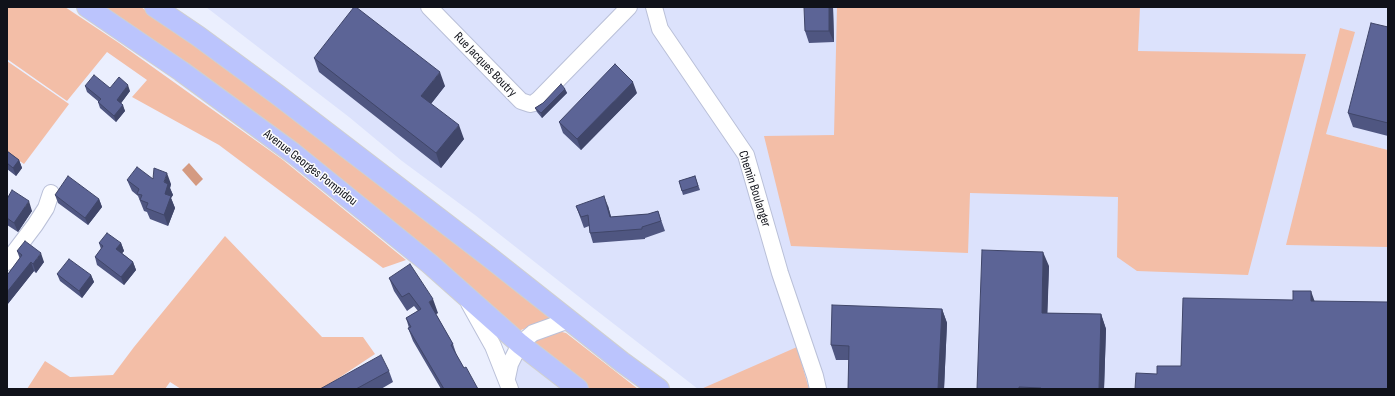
<!DOCTYPE html>
<style>
body{margin:0}
#map{position:relative;width:1395px;height:396px;overflow:hidden;background:#ebeffe;font-family:"Sofia Sans Condensed",sans-serif}
canvas{display:block}
.frame{position:absolute;inset:0;border:8px solid #10121a;pointer-events:none}
</style>
<div id="map">
<canvas width="1395" height="396"></canvas>
<div class="frame"></div>
</div>
<script>
const ctx = document.querySelector('canvas').getContext('2d');
ctx.lineJoin = 'round';
function paint(path, color) { ctx.fillStyle = color; ctx.fill(path, 'evenodd'); }
const toPath = rows => new Path2D(rows.map(r => 'M' + r).join(''));
function trace(path, color, width, dash) { ctx.strokeStyle = color; ctx.lineWidth = width; ctx.lineCap = dash ? 'butt' : 'round'; ctx.setLineDash(dash || []); ctx.stroke(path); }
function write(font, color, halo, rows, align = 'center') {
  ctx.font = font + ' "Sofia Sans Condensed",sans-serif'; ctx.lineWidth = 3; ctx.setLineDash([]); ctx.textBaseline = 'middle'; ctx.strokeStyle = halo; ctx.fillStyle = color; for (const [text, x, y, turn = 0] of rows) {
    ctx.save(); ctx.translate(x, y); ctx.rotate((+turn || 0) * Math.PI / 180); ctx.textAlign = isNaN(turn) ? turn : align; if (halo) ctx.strokeText(text, 0, 0); ctx.fillText(text, 0, 0); ctx.restore();
  }
}
paint(toPath([
 [206,7,1388,7,1388,150,1326,134,1388,198,1388,389,698,389,592,307,475,215,402,161,349,117],
 [512,347,568,389,503,389]
]), '#dce2fc');
paint(toPath([
 [7,7,65,7,119,43,283,160,406,260,383,268,219,145,132,97,147,80,107,52,67,101,7,59],
 [100,7,141,7,210,54,552,315,551,319,521,330,517,330],
 [837,7,1140,7,1138,51,1306,54,1248,275,1137,271,1117,257,1118,197,970,193,968,253,791,246,764,136,834,135],
 [1340,28,1355,32,1326,134,1388,150,1388,247,1286,245],
 [7,61,69,104,24,164,7,152],
 [225,236,322,337,363,337,375,354,322,389,181,389,170,382,165,389,27,389,45,361,70,377,113,375,134,347],
 [558,331,566,333,638,389,589,389,539,352,532,339],
 [797,347,809,389,701,389]
]), '#f3bea7');
paint(toPath([
 [189,163,203,179,196,186,182,170]
]), '#d49a81');
const minor = toPath([
 [429,7,521,101,530,104,534,103,538,100,629,7],
 [654,7,660,29,746,155,780,273,815,376,818,389],
 [7,262,35,225,46,208,51,193],
 [469,303,493,346,510,389],
 [507,378,510,364,520,344,533,333,569,320]
]);
const major = toPath([
 [87,7,181,71,293,153,430,264,520,344,578,389],
 [155,7,198,36,278,95,488,256,622,362,659,389]
]);
trace(minor, '#bac0d8', 18);
trace(major, '#cfd0d1', 22);
trace(minor, '#fff', 16);
trace(major, '#bbc4fd', 20);
paint(toPath([
 [833,7,834,42,809,43,805,31],
 [1388,27,1388,136,1353,127,1348,113],
 [314,58,445,86,431,104,464,139,441,168,319,72],
 [85,86,110,88,130,91,121,103,125,111,116,122,100,108,98,102,99,102,87,92],
 [565,89,567,93,542,118,537,112,535,108],
 [637,93,581,150,563,133,559,122],
 [7,151,19,160,22,168,16,176,7,169],
 [695,176,700,190,683,195,679,181],
 [153,179,171,184,170,188,173,195,171,198,175,208,168,226,150,219,147,212,144,211,138,196,132,191,127,180],
 [55,195,99,199,102,207,88,225,58,203],
 [7,199,32,211,18,232,7,225],
 [576,206,608,206,611,217,648,214,658,211,665,231,645,238,645,239,593,243,590,233,589,226,584,228],
 [99,243,121,243,124,251,122,253,133,262,136,270,124,285,97,265,95,257,101,249],
 [17,251,44,262,36,273,34,271,7,305,7,274,8,274,20,259],
 [1049,266,1047,313,1101,314,1106,329,1104,389,977,389],
 [57,274,91,275,94,282,82,298,60,281],
 [389,278,438,313,436,314,453,344,457,356,464,368,478,389,441,389,413,341,408,328,409,328,406,318,418,311,414,306,407,311,394,291],
 [942,309,947,323,944,389,848,389,849,360,836,360,831,345],
 [389,371,393,382,381,389,320,389]
]), '#4f5681');
paint(toPath([
 [829,7,833,7,834,42,829,31],
 [440,72,445,86,426,110,421,96],
 [633,82,637,93,581,150,577,139],
 [128,85,130,91,119,106,117,100],
 [565,89,567,93,542,118,541,113],
 [123,105,125,111,116,122,114,116],
 [459,125,464,139,441,168,436,153],
 [19,160,22,168,16,176,13,168],
 [167,173,171,184,170,188,173,195,171,198,175,208,168,226,164,215,165,194,164,182],
 [604,196,608,206,614,227,610,217],
 [99,199,102,207,88,225,85,218],
 [29,201,32,211,18,232,14,223],
 [121,243,124,251,119,257,116,249],
 [1043,252,1049,266,1047,327,1042,313],
 [41,253,44,262,36,273,33,264],
 [31,262,34,271,7,305,7,292],
 [133,262,136,270,124,285,121,277],
 [91,275,94,282,82,298,79,291],
 [1311,291,1316,305,1311,301],
 [433,299,438,313,434,315,429,302],
 [942,309,947,323,944,389,938,389],
 [1101,314,1106,329,1104,389,1099,389]
]), '#404669');
const building = toPath([
 [354,7,356,7,440,72,421,96,459,125,436,153,314,58,354,7],
 [804,7,829,7,829,31,805,31,804,7],
 [1371,23,1388,27,1388,123,1348,113,1371,23],
 [615,64,633,82,577,139,559,122,615,64],
 [94,75,110,88,119,77,128,85,117,100,123,105,114,116,98,102,101,99,85,86,94,75],
 [561,84,565,89,541,113,535,108,543,103,561,84],
 [7,151,19,160,13,168,7,163,7,151],
 [137,167,153,179,154,168,167,173,164,182,168,184,165,194,171,196,164,215,146,208,148,203,140,200,142,195,137,194,139,189,127,180,137,167],
 [68,176,99,199,85,218,55,195,68,176],
 [695,176,698,186,682,191,679,181,695,176],
 [12,190,29,201,14,223,7,218,7,199,12,190],
 [604,196,610,217,648,214,658,211,661,221,642,227,642,229,590,233,588,215,581,217,576,206,604,196],
 [107,233,121,243,116,249,133,262,121,277,95,257,103,246,99,243,107,233],
 [25,241,41,253,33,264,31,262,7,292,7,274,8,274,22,255,17,251,25,241],
 [982,250,1043,252,1042,313,1101,314,1099,389,1041,389,1041,388,1019,387,1019,389,977,389,982,250],
 [69,259,91,275,79,291,57,274,69,259],
 [410,264,433,299,429,302,453,344,451,345,464,368,466,367,478,389,444,389,408,328,411,327,406,318,421,309,409,293,402,297,389,278,410,264],
 [1293,291,1311,291,1311,301,1388,302,1388,389,1135,389,1136,373,1157,374,1157,366,1181,366,1183,298,1293,300,1293,291],
 [832,305,942,309,938,389,848,389,849,346,831,345,832,305],
 [381,355,389,371,356,389,320,389,381,355]
]);
paint(building, '#5c6496');
trace(building, '#404669', 1);
write('13px', '#10121a', '#fdfdfd', [
 ["Rue Jacques Boutry",485,65,46],
 ["Avenue Georges Pompidou",310,168,38],
 ["Chemin Boulanger",754,189,72]
]);
</script>
